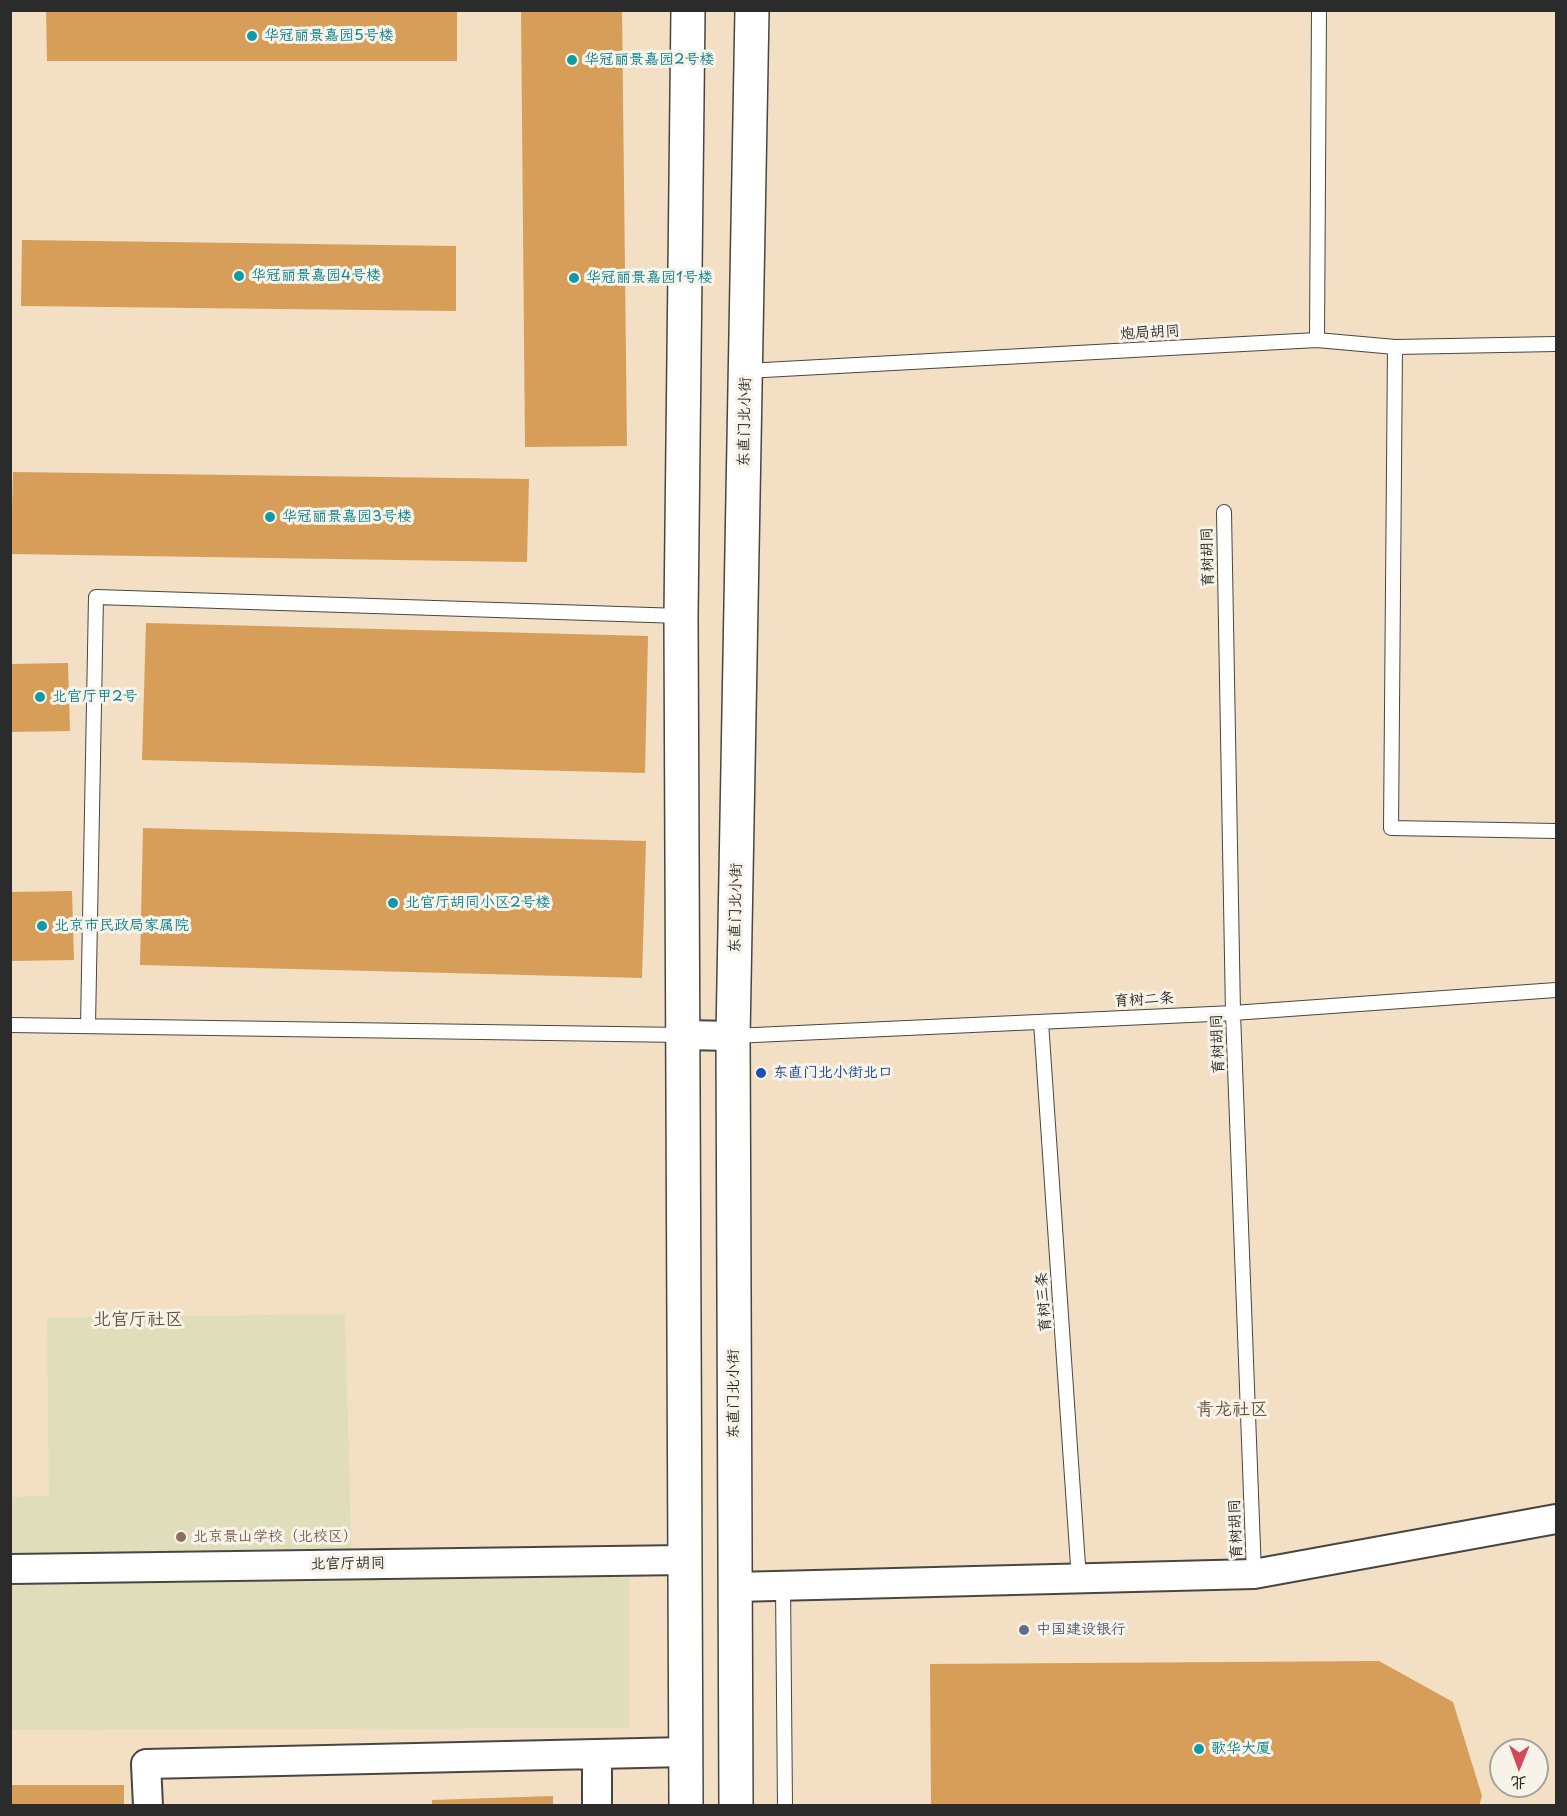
<!DOCTYPE html>
<meta charset="utf-8">
<style>
body{margin:0}
#map{position:relative;width:1567px;height:1816px;overflow:hidden;background:#f2dfc4;font-family:"Playpen Sans","LXGW WenKai TC",sans-serif}
canvas{display:block}
.frame{position:absolute;inset:0;border:12px solid #2b2b2b;pointer-events:none}
.north{position:absolute;left:1489px;top:1738px;width:60px;height:60px;box-sizing:border-box;background:#f7f3e8;border:2px solid #a5a39c;border-radius:50%;rotate:181deg;font-size:16px;font-weight:700;line-height:24px;text-align:center;color:#2b2b2b}
.north::after{content:'';display:block;margin:auto;width:21px;height:27px;background:#d1495b;clip-path:polygon(50% 0,100% 100%,50% 72%,0 100%)}
</style>
<div id="map">
<canvas width="1567" height="1816"></canvas>
<div class="frame"></div>
<div class="north">北</div>
</div>
<script>
const ctx = document.querySelector('canvas').getContext('2d');
ctx.lineJoin = 'round';
function paint(path, color) { ctx.fillStyle = color; ctx.fill(path, 'evenodd'); }
const toPath = rows => new Path2D(rows.map(r => 'M' + r).join(''));
function trace(path, color, width, dash) { ctx.strokeStyle = color; ctx.lineWidth = width; ctx.lineCap = dash ? 'butt' : 'round'; ctx.setLineDash(dash || []); ctx.stroke(path); }
function write(font, color, halo, rows, align = 'center') {
  ctx.font = font + ' "Playpen Sans","LXGW WenKai TC",sans-serif'; ctx.lineWidth = 6; ctx.setLineDash([]); ctx.textBaseline = 'middle'; ctx.strokeStyle = halo; ctx.fillStyle = color; for (const [text, x, y, turn = 0] of rows) {
    ctx.save(); ctx.translate(x, y); ctx.rotate((+turn || 0) * Math.PI / 180); ctx.textAlign = isNaN(turn) ? turn : align; if (halo) ctx.strokeText(text, 0, 0); ctx.fillText(text, 0, 0); ctx.restore();
  }
}
paint(toPath([
 [345,1314,352,1577,629,1577,629,1728,11,1730,10,1497,49,1496,47,1318]
]), '#e0ddbb');
paint(toPath([
 [46,10,457,10,457,61,47,61],
 [521,10,622,10,627,446,525,447],
 [22,240,456,246,456,311,21,306],
 [13,472,529,479,527,562,11,554],
 [146,623,648,636,645,773,142,760],
 [68,663,70,731,10,732,10,664],
 [143,828,646,841,642,978,140,965],
 [72,891,74,960,10,961,10,892],
 [1379,1661,1453,1702,1482,1796,1479,1806,931,1806,930,1664],
 [10,1785,124,1785,124,1806,10,1806],
 [553,1796,553,1806,432,1806,432,1800]
]), '#d69e58');
const service = toPath([
 [1317,340,1319,10],
 [1395,347,1391,828,1556,831],
 [746,371,1317,340,1395,347,1556,344],
 [1224,512,1233,1013,1254,1574],
 [1041,1022,1079,1580],
 [10,1025,683,1035],
 [88,1025,96,597,681,616],
 [733,1036,1233,1013,1556,990],
 [783,1586,785,1806]
]);
const minor = toPath([
 [683,1035,733,1036],
 [10,1569,685,1560],
 [735,1587,1254,1574,1556,1519],
 [148,1806,146,1764,686,1752],
 [597,1806,597,1754]
]);
const secondary = toPath([
 [686,1806,681,616,688,10],
 [736,1806,733,1036,752,10]
]);
trace(service, '#494642', 16);
trace(minor, '#494642', 32);
trace(secondary, '#494642', 36);
trace(service, '#fff', 14);
trace(minor, '#fff', 28);
trace(secondary, '#fff', 33);
for (const [x, y, r, color] of [
 [252,36,6,"#0f9aa8"],
 [572,60,6,"#0f9aa8"],
 [239,276,6,"#0f9aa8"],
 [574,278,6,"#0f9aa8"],
 [270,517,6,"#0f9aa8"],
 [40,697,6,"#0f9aa8"],
 [393,903,6,"#0f9aa8"],
 [42,926,6,"#0f9aa8"],
 [761,1073,6,"#1a4fb4"],
 [181,1537,6,"#8d6e63"],
 [1024,1630,6,"#5c6f8a"],
 [1199,1749,6,"#0f9aa8"]
]) { const dot = new Path2D(); dot.arc(x, y, r, 0, 2 * Math.PI); ctx.fillStyle = color; ctx.fill(dot); trace(dot, '#f7f3e8', 2); }
write('15px', '#0d838f', '#f7f3e8', [
 ["华冠丽景嘉园5号楼",264,36],
 ["华冠丽景嘉园2号楼",584,60],
 ["华冠丽景嘉园4号楼",251,276],
 ["华冠丽景嘉园1号楼",586,278],
 ["华冠丽景嘉园3号楼",282,517],
 ["北官厅甲2号",52,697],
 ["北官厅胡同小区2号楼",405,903],
 ["北京市民政局家属院",54,926],
 ["歌华大厦",1211,1749]
], 'left');
write('15px', '#2b2b2b', '#f7f3e8', [
 ["炮局胡同",1150,333,-3],
 ["东直门北小街",745,422,-89],
 ["育树胡同",1208,557,-91],
 ["东直门北小街",736,908,-89],
 ["育树二条",1144,1000,-3],
 ["育树胡同",1218,1044,-92],
 ["育树三条",1044,1302,-94],
 ["东直门北小街",734,1394,-90],
 ["育树胡同",1236,1529,-92],
 ["北官厅胡同",348,1564,-1]
]);
write('15px', '#164399', '#f7f3e8', [
 ["东直门北小街北口",773,1073]
], 'left');
write('15px', '#785e54', '#f7f3e8', [
 ["北京景山学校（北校区）",193,1537]
], 'left');
write('15px', '#4e5e75', '#f7f3e8', [
 ["中国建设银行",1036,1630]
], 'left');
write('18px', '#67533b', '#f7f3e8', [
 ["北官厅社区",138,1320],
 ["青龙社区",1232,1410]
]);
</script>
